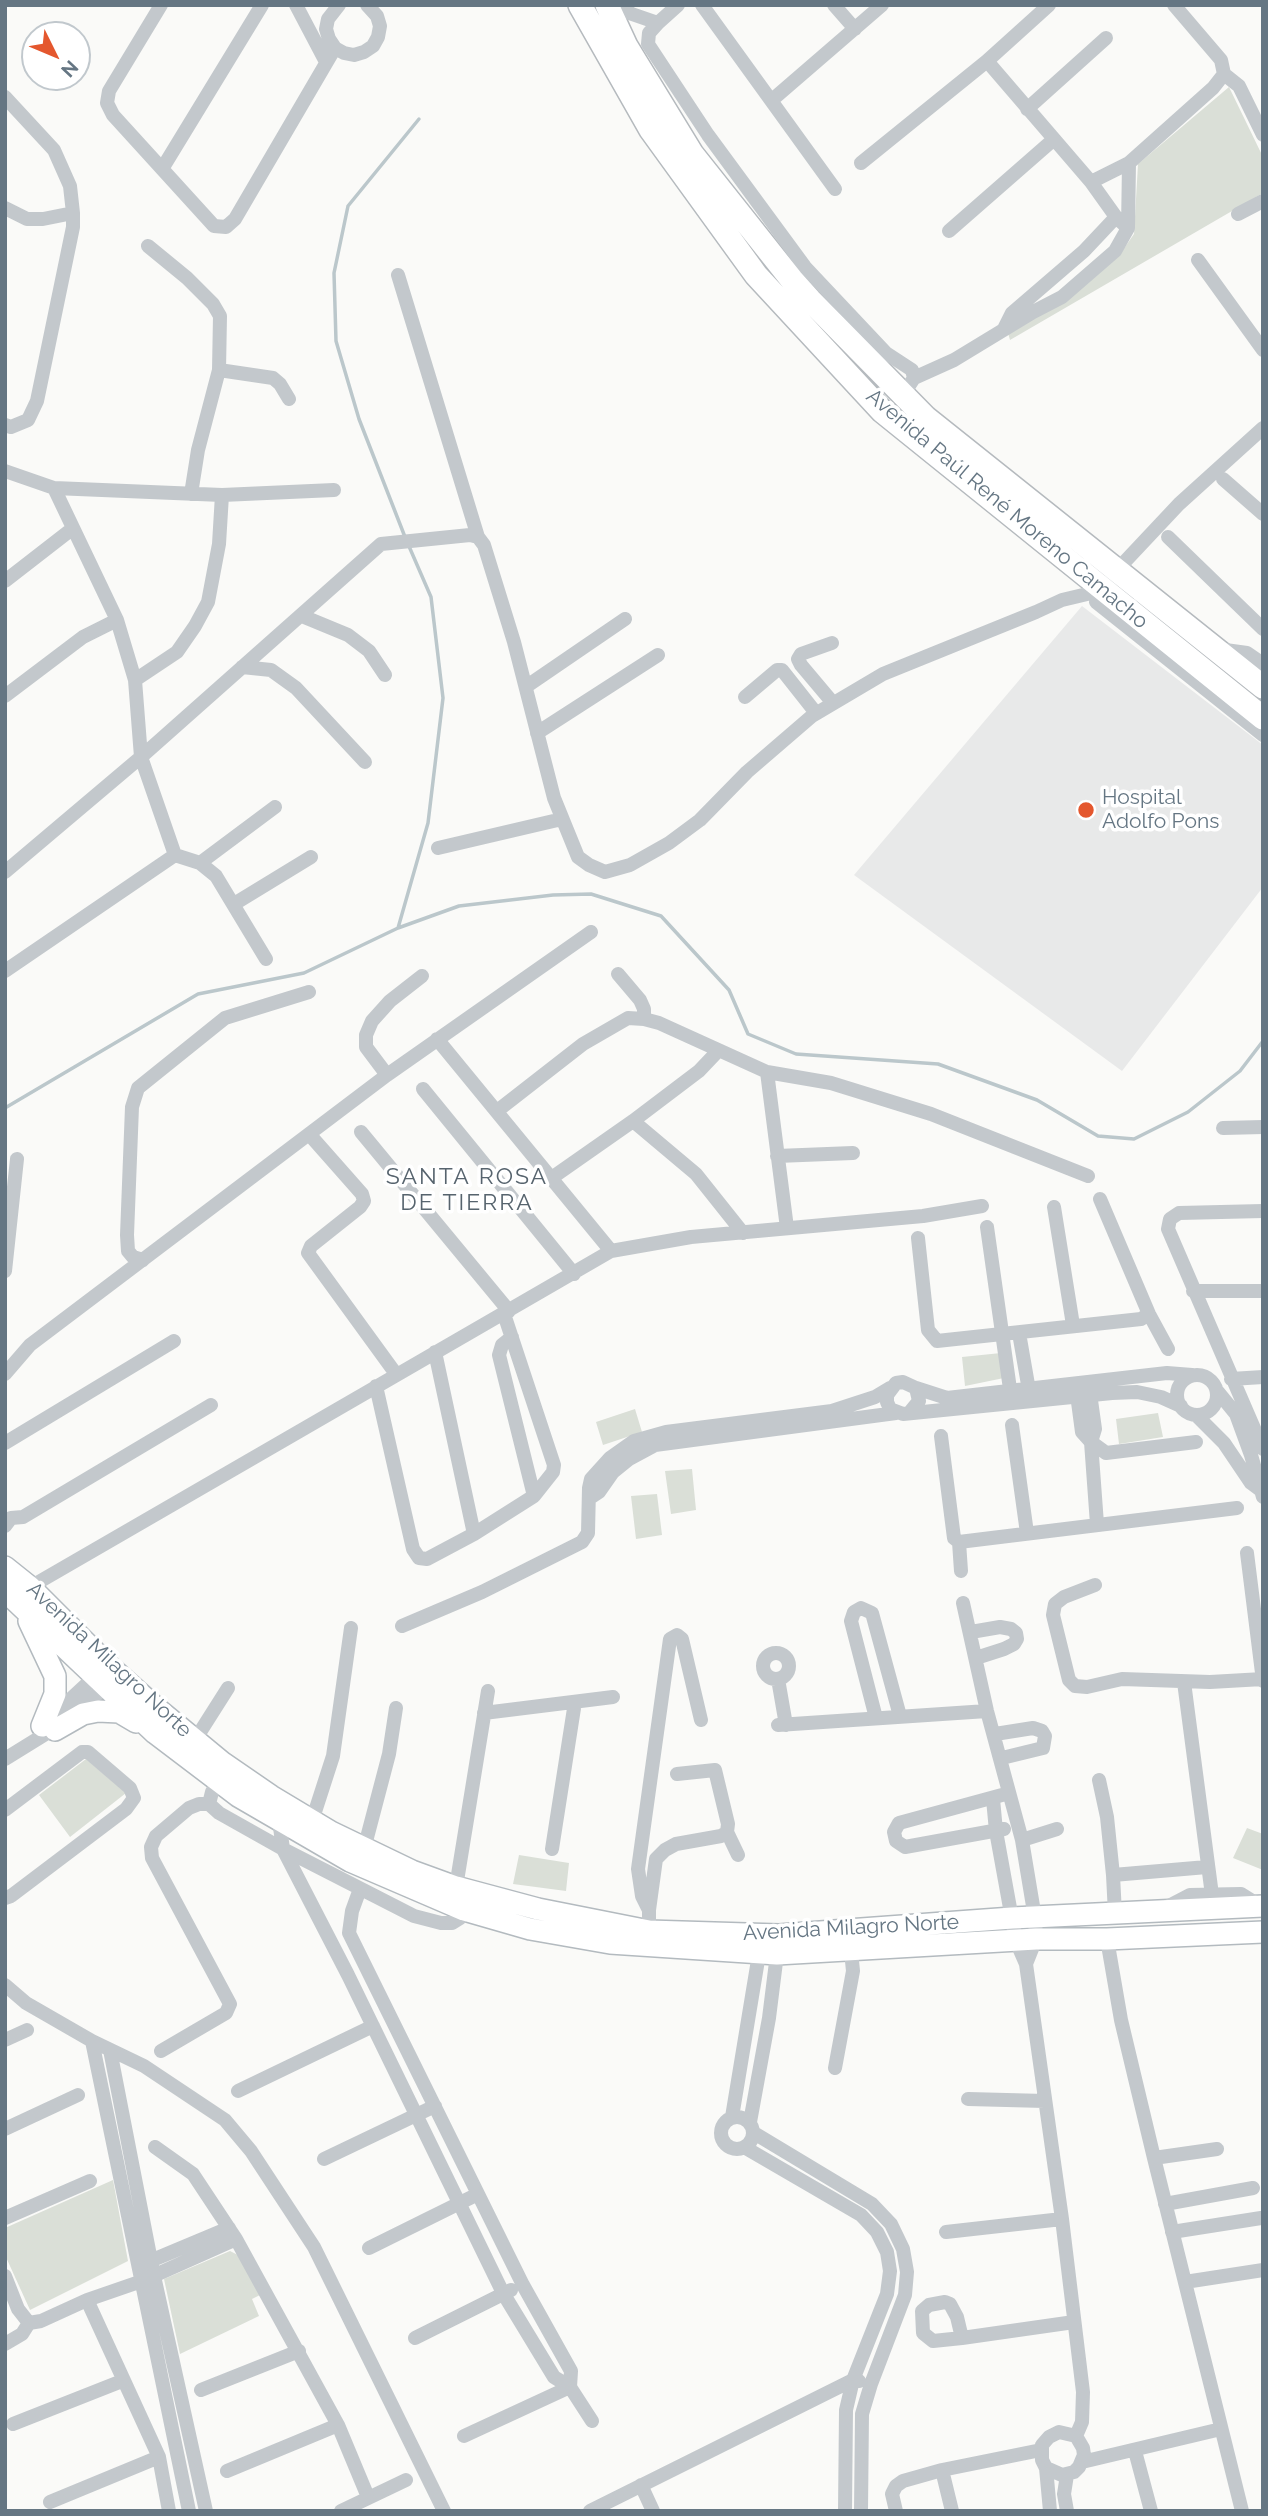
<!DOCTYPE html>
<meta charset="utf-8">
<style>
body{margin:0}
#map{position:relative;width:1268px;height:2516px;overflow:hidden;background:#fafaf8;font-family:Raleway,sans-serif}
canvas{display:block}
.frame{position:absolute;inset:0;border:7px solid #657683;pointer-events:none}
.north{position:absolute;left:21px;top:21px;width:70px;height:70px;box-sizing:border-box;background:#fff;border:2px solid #c1c8cd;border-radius:50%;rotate:133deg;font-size:19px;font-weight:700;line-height:28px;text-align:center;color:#657683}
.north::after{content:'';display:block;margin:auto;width:24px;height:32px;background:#e4572e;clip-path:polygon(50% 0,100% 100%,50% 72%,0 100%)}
</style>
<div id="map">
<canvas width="1268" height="2516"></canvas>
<div class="frame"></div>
<div class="north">N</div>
</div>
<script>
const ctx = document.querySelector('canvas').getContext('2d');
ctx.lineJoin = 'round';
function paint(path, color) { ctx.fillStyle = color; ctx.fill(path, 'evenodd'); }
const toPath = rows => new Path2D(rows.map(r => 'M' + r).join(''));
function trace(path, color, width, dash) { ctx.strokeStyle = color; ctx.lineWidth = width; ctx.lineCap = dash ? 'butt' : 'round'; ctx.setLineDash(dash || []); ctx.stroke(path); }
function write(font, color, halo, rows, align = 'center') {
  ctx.font = font + ' Raleway,sans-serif'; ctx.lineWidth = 7; ctx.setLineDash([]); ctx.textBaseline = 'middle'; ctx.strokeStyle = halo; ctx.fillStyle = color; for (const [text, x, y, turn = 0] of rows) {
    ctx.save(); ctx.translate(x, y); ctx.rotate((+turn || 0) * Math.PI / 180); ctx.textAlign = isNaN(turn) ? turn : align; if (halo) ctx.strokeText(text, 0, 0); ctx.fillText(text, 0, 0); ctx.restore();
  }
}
paint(toPath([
 [1082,606,1263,745,1263,887,1122,1071,854,875]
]), '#e8e9e9');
paint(toPath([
 [1229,87,1263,157,1263,193,1010,340,1008,333,1118,257,1134,234,1138,164],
 [1001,1353,1004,1378,965,1386,962,1357],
 [635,1409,642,1432,603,1445,596,1422],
 [1158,1413,1163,1437,1119,1444,1116,1419],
 [692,1469,696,1510,671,1514,665,1471],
 [657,1494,662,1535,636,1539,631,1496],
 [86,1759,126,1793,70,1837,39,1795],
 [1247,1828,1263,1834,1263,1870,1233,1858],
 [519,1855,569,1863,566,1891,513,1884],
 [113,2180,128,2261,30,2310,5,2255,5,2228],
 [230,2251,240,2256,262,2294,252,2299,259,2316,180,2354,164,2279]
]), '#dadfd7');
trace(toPath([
 [405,537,359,419,336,341,334,273,348,206,419,119],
 [398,928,428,823,443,698,431,597,408,544],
 [5,1108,198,994,304,973,398,928,459,906,553,895,591,894,661,916,729,990,748,1034,796,1054,938,1064,1037,1100,1098,1136,1134,1139,1188,1112,1240,1071,1263,1041]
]), '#bbc7cb', 3.5);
const secondary = toPath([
 [5,1567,30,1587,108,1665,154,1706,223,1763,271,1796,331,1832,412,1871,456,1887,538,1909,649,1931,779,1935,1012,1918,1263,1906],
 [5,1591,155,1733,238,1796,350,1861,464,1910,530,1929,610,1943,777,1954,1036,1939,1107,1939,1263,1932],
 [29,1621,55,1676,55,1694,42,1726],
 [55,1730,83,1714,98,1711,119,1712,136,1722]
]);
const primary = toPath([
 [580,5,651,130,756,275,882,411,1263,718],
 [607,5,626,46,692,154,792,280,810,300,926,418,1263,687]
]);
trace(secondary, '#b3babf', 24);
trace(primary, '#b5babe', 26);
trace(toPath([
 [161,5,109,91,107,103,113,115,214,226,226,227,235,219,335,48],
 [296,5,326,62],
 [339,5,328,19,326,29,329,39,335,48,344,53,354,55,364,52,373,46,378,37,380,26,377,16,367,5],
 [626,5,629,13,658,23,649,33,648,44,708,135,805,267,886,353,912,370,914,378,903,395],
 [702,5,835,189],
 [834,5,855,29],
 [1174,5,1221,60,1224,74,1239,86,1263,135],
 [658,23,678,5],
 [987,61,1091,182,1116,217,1128,228],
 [5,97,54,150,70,186,73,213,73,227,37,401,28,420,11,427,5,425],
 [772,100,882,5],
 [1027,109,1106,38],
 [861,163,987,61,1049,5],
 [162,169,262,5],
 [1091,182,1129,163,1213,88,1224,74],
 [5,208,27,219,43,219,73,213],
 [1238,214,1263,201],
 [949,231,1053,140],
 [148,246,187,278,213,304,220,316,219,370,198,450,191,494],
 [1198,260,1263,350],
 [398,275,478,537,484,545,514,642,554,798,578,857,589,865,605,872,630,865,669,843,700,820,747,772,812,716,883,674,1036,612,1062,600,1104,590],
 [1004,329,1012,313,1084,251,1116,217],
 [219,370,273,378,280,384,289,399],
 [914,378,954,360,1033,312,1062,297,1115,251,1128,228,1129,163],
 [1263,428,1179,504,1117,570,1096,602,1263,735],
 [5,471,54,488,117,620,135,680,141,757,175,855],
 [1223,479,1263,514],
 [54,488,222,495,334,490],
 [1168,537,1263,629],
 [5,581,72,529],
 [302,616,348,635,369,651,385,675],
 [832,643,801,654,798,659,801,665,833,703],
 [1218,649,1247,653,1263,664],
 [242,667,271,670,296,688,365,762],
 [135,680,177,652,195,626,208,602,219,544,222,495],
 [527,686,625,619],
 [5,696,83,637,117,620],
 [745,697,777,670,782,670,816,713],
 [537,733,658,655],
 [438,848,562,819],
 [175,855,200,863,216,876,266,959],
 [200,863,275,807],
 [5,872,141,757,381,544,470,535,478,537],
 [234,904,311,857],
 [5,971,175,855],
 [618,974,640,1000,644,1009,644,1019],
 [437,1039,611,1251],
 [767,1072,787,1228],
 [387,1075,366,1047,366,1035,372,1021,390,1001,422,976],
 [423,1089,574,1274],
 [497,1111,583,1044,628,1018,644,1019,659,1023,767,1072,831,1083,931,1114,1088,1176],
 [633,1121,696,1174,743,1233],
 [1223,1128,1263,1127],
 [361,1132,509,1311],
 [309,1134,362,1194,364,1201,360,1207,311,1246,308,1253,396,1374],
 [777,1156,853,1153],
 [553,1177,633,1121,699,1071,718,1051],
 [1100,1199,1149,1314,1168,1349],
 [1054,1207,1073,1325],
 [1263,1211,1179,1213,1170,1219,1168,1229,1263,1449],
 [987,1227,1011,1396],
 [918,1238,928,1330,937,1341,1141,1319,1149,1314],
 [143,1260,133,1257,128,1251,127,1235,132,1107,138,1088,225,1018,309,992],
 [5,1271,17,1159],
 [1193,1291,1263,1291],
 [1019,1333,1030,1396],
 [512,1337,502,1345,499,1355,534,1496],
 [435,1352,474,1534],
 [5,1374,30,1345,387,1075,591,932],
 '1177 1395a20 20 0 1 1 40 0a20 20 0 1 1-40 0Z',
 [1231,1379,1263,1377],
 [376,1386,413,1549,419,1558,427,1559,474,1534,534,1496,553,1472,554,1465,504,1314],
 [1076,1387,1082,1432,1091,1442,1095,1429,1089,1386],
 [916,1388,947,1398,1167,1373,1192,1375],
 [1218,1392,1236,1414,1251,1455,1263,1497],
 [910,1412,919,1401,916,1388,903,1382,896,1383,887,1395,887,1402,890,1409,903,1414,1112,1393,1137,1392,1161,1397,1181,1406],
 [1196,1415,1224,1443,1251,1483,1259,1489],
 [1012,1425,1027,1533],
 [941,1436,954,1538,959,1542,1237,1508],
 [1091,1442,1106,1453,1196,1442],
 [1091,1442,1097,1524],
 [5,1443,174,1341],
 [590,1498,599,1492,613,1472,629,1459,655,1445,896,1413],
 [5,1526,11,1518,23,1517,211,1405],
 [959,1542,961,1571],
 [1247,1553,1263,1681],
 [1095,1585,1064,1597,1055,1604,1053,1615,1069,1680,1075,1686,1087,1687,1122,1679,1210,1682,1263,1679],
 [25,1590,611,1251,691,1237,923,1216,982,1206],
 [963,1603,987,1711,1022,1840,1035,1918,1036,1939,1026,1964],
 [402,1626,482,1592,582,1542,588,1533,589,1488,591,1479,610,1458,634,1441,666,1432,832,1411,875,1397,890,1388],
 [971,1632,1000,1627,1011,1629,1016,1633,1017,1639,1014,1644,1004,1649,976,1658],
 '763 1666a13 13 0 1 1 26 0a13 13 0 1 1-26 0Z',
 [778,1679,786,1725],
 [1184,1682,1212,1895],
 [76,1712,111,1682],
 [484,1713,613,1697],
 [876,1718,851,1621,854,1612,861,1608,872,1613,900,1716],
 [47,1721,101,1671],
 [778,1725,987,1711],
 [995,1734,1033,1728,1042,1731,1045,1736,1043,1748,1002,1758],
 [195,1740,228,1688],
 [5,1759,60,1725],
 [1099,1780,1107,1817,1113,1875,1207,1867],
 [1002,1795,899,1823,894,1832,896,1841,905,1847,1004,1829],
 [993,1799,996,1831,1016,1941,1026,1964,1062,2219,1083,2392,1082,2422,1076,2436],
 [209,1804,219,1813,283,1849,414,1916,441,1923,452,1923,460,1918,464,1910],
 [5,1810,82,1752,88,1752,130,1788,134,1798,126,1809,11,1896,5,1898],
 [279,1820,283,1849,348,1975,503,2293,554,2377,570,2387,592,2421],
 [312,1821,333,1756,351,1628],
 [727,1832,738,1855],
 [1022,1840,1057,1829],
 [364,1849,389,1754,396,1708],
 [552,1849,575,1702],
 [1113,1875,1115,1914],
 [456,1887,488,1691],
 [360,1889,352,1911,349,1933,523,2285,571,2371,570,2387],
 [1167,1907,1190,1895,1241,1894,1260,1906],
 [649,1910,642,1896,638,1869,670,1639,677,1635,682,1639,701,1720],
 [649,1931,649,1910,656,1859,665,1850,676,1844,721,1836,727,1832,728,1824,715,1770,677,1774],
 [1107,1939,1121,2020,1154,2158,1242,2511],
 [5,1985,26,2003,92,2041,144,2066,225,2120,251,2151,314,2247,444,2511],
 [5,2040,27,2030],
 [92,2041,189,2511],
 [110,2050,154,2276,206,2511],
 [161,2051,226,2013,230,2004,152,1858,151,1847,156,1836,189,1808,199,1804,209,1804,212,1792,223,1777],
 [835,2068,853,1971,851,1951],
 [238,2091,373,2026],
 [968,2099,1045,2101],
 '721 2133a16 16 0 1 1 32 0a16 16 0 1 1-32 0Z',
 [732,2117,759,1954],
 [750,2122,769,2018,777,1954],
 [5,2129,78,2095],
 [754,2133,872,2204,891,2224,903,2249,907,2272,905,2295,871,2384,862,2414,861,2511],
 [155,2147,193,2174,236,2239,338,2425,368,2497],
 [744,2147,861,2215,877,2232,887,2252,890,2271,887,2294,853,2380,846,2410,845,2511],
 [1154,2158,1217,2149],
 [324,2159,435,2106],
 [1165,2204,1253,2188],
 [5,2218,90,2181],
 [946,2232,1062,2219],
 [1172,2232,1261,2218],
 [369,2248,478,2194],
 [143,2264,229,2228],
 [5,2276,18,2309,29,2323],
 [1185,2282,1263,2270],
 [87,2300,159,2457,169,2511],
 [29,2323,41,2321,87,2300,142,2281,236,2239],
 [415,2338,511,2290],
 [962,2338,957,2317,950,2304,945,2302,929,2305,922,2311,923,2333,933,2341,962,2338,1074,2322],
 [5,2344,22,2334,29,2323],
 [201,2390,299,2351],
 [13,2424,122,2381],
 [464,2436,570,2387],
 [1135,2451,1151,2511],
 [1082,2462,1221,2429],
 [1046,2468,1062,2475,1074,2472,1079,2467,1084,2455,1083,2448,1076,2436,1059,2432,1049,2437,1042,2445,1042,2460,1046,2468,1050,2511],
 [942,2470,952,2511],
 [227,2471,338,2425],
 [641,2485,653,2511],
 [50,2502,159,2457],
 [341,2511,406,2480],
 [590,2511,853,2380,859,2381],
 [896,2511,892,2494,896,2486,903,2481,942,2470,1041,2450],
 [1067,2511,1064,2494,1067,2475]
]), '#c3c8cc', 14);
trace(secondary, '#fff', 21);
trace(primary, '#fff', 23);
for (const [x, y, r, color] of [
 [1086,810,9,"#e4572e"]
]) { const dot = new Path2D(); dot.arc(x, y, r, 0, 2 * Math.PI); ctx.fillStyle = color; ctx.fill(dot); trace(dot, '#fff', 2.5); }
write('21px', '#657683', '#fff', [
 ["Avenida Paúl René Moreno Camacho",1007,509,40],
 ["Avenida Milagro Norte",109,1660,43],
 ["Avenida Milagro Norte",851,1928,-3]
]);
write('21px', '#657683', '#fff', [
 ["Hospital",1102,798],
 ["Adolfo Pons",1102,822]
], 'left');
ctx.letterSpacing = '2px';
write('23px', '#57646e', '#fff', [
 ["SANTA ROSA",467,1177],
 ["DE TIERRA",467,1203]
]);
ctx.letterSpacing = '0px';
</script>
